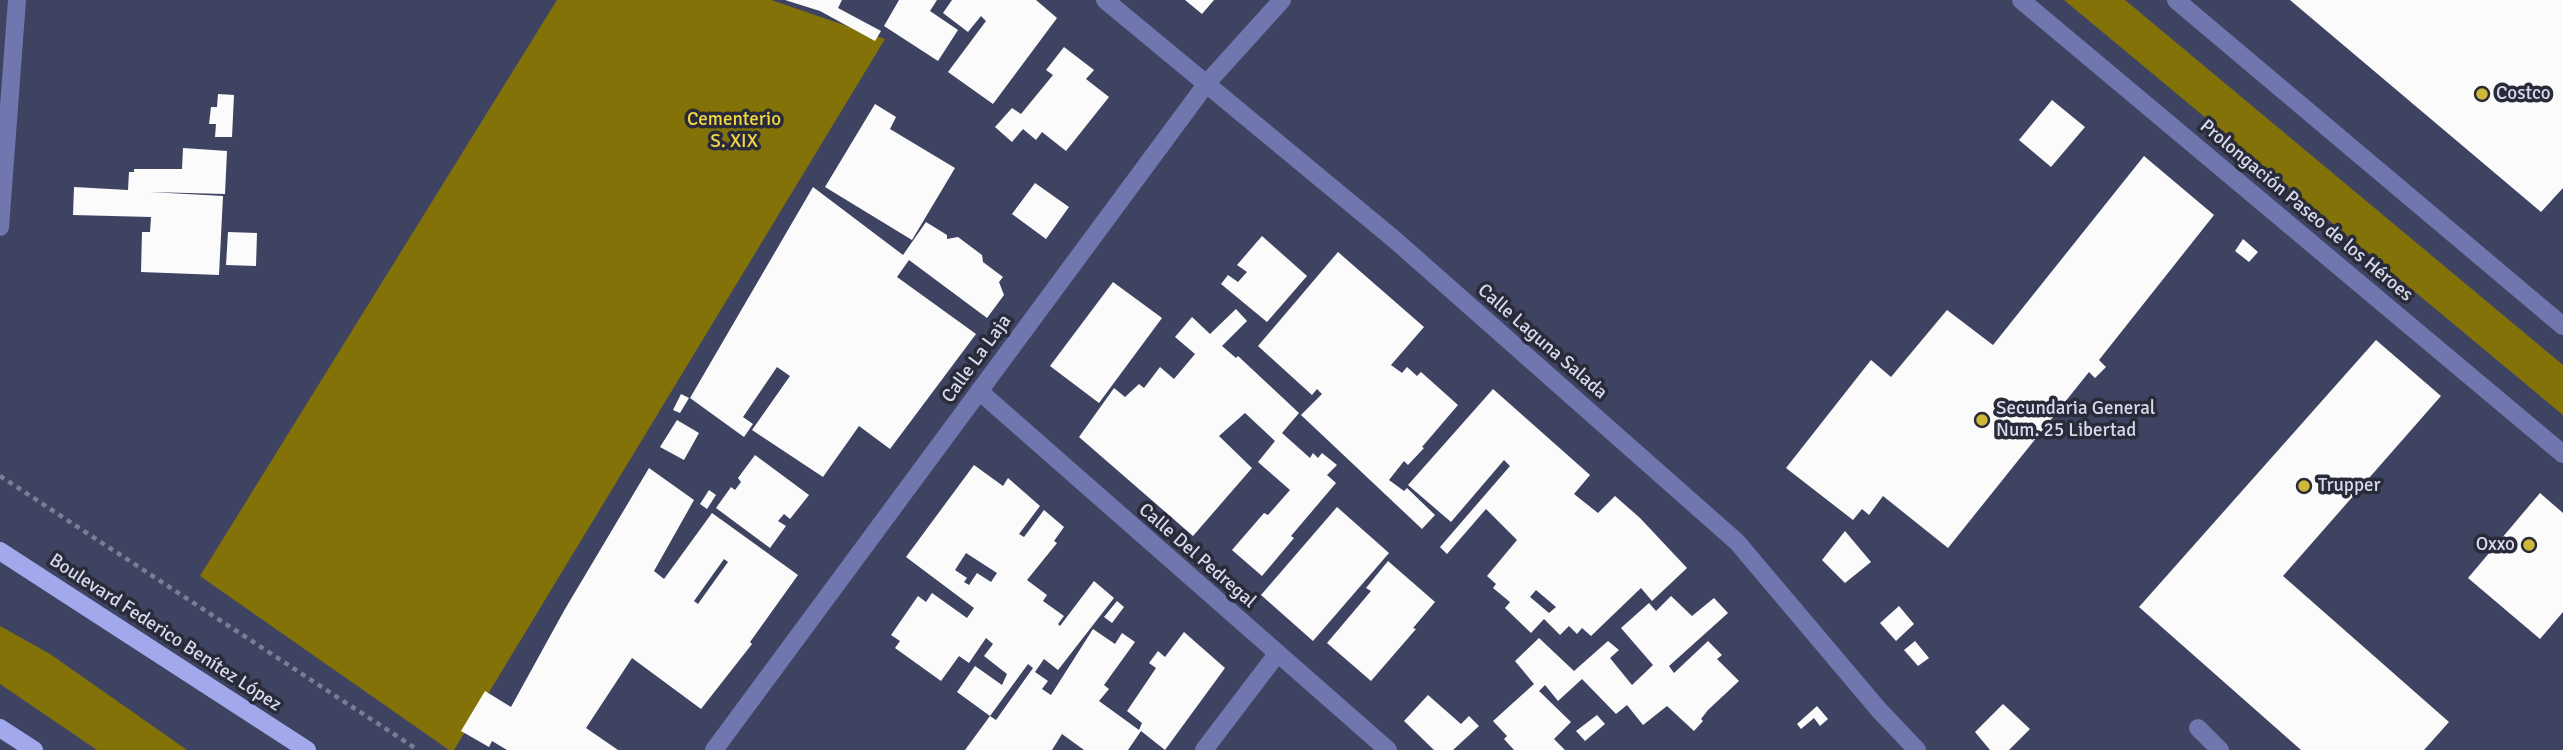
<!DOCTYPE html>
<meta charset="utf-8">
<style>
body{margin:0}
canvas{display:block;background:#3f4362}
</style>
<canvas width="2563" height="750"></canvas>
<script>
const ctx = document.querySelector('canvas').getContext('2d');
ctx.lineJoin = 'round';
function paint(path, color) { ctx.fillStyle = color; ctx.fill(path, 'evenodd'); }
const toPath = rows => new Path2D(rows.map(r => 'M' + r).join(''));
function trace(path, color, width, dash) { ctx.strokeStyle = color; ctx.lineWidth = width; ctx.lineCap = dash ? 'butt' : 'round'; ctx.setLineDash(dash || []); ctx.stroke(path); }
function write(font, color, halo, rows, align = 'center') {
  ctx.font = font + ' Signika,sans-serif'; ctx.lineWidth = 7; ctx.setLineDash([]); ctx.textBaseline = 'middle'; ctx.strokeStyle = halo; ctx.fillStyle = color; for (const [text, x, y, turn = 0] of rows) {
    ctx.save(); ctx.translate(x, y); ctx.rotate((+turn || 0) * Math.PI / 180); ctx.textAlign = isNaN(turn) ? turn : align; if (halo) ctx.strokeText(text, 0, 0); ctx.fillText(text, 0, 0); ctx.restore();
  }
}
paint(toPath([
 [557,0,771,0,885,39,454,750,449,750,200,576],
 [2064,0,2125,0,2563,365,2563,415],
 [0,626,50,654,187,750,97,750,0,684]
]), '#837207');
paint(toPath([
 [785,0,842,0,838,8,881,31,875,41,820,11],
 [899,0,937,0,930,11,958,30,938,61,884,26],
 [952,0,1036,0,1057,18,993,104,948,72,986,21,981,16,968,32,943,13],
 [1185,0,1214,0,1202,14],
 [2290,0,2563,0,2563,188,2541,212],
 [1064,47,1094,70,1086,79,1109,97,1066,151,1042,132,1036,140,1023,129,1012,142,995,127,1012,108,1021,114,1053,75,1046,70],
 [218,94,234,95,232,137,215,137,216,124,209,124,211,107,217,107],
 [2052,100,2085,127,2051,167,2019,140],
 [875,104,896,117,890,129,955,168,912,240,825,187],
 [183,148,227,151,225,194,150,192,223,196,219,275,141,272,142,232,150,232,151,217,73,215,74,187,128,190,129,172,134,172,134,169,182,169],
 [2144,156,2214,215,2099,360,2106,367,2095,378,2089,372,1948,548,1883,496,1869,515,1862,509,1853,520,1786,468,1871,360,1891,377,1947,310,1993,345],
 [1035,183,1069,207,1046,239,1012,214],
 [813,187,903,255,926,222,947,235,947,239,958,237,982,255,983,262,1003,277,999,282,1004,295,987,318,909,260,897,277,976,334,890,449,859,426,823,477,752,430,790,376,777,367,743,417,753,424,744,437,690,398],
 [228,232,257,233,256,266,226,265],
 [1262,236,1307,276,1267,322,1221,284,1228,275,1238,282,1247,272,1237,265],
 [2243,239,2258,252,2249,262,2235,251],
 [1338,252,1424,327,1391,365,1402,373,1407,367,1417,376,1421,372,1458,405,1422,447,1424,448,1408,465,1404,461,1389,480,1404,491,1407,488,1435,515,1422,529,1301,415,1322,394,1317,389,1312,395,1258,346],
 [1113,282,1162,318,1099,403,1050,366],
 [1236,309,1247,321,1222,346,1236,358,1238,356,1299,413,1282,433,1310,458,1313,453,1318,458,1322,453,1337,465,1327,475,1336,483,1291,536,1294,538,1262,576,1232,550,1264,513,1268,515,1290,490,1258,462,1275,441,1245,413,1219,436,1252,468,1193,536,1079,437,1114,388,1125,397,1139,384,1144,388,1160,367,1174,379,1195,354,1175,337,1192,317,1210,334],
 [2376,340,2441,396,2283,576,2449,722,2424,750,2301,750,2139,607],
 [1493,389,1590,475,1574,494,1598,513,1615,496,1640,518,1687,568,1652,601,1641,588,1591,636,1582,628,1577,634,1569,626,1560,635,1544,619,1531,633,1505,608,1510,602,1493,588,1496,584,1487,576,1517,540,1486,509,1447,554,1440,547,1510,466,1504,460,1451,522,1408,485],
 [1536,590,1556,607,1549,613,1530,597],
 [681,394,689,398,680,413,673,410],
 [677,420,699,433,684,460,660,447],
 [755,455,809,495,790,519,784,514,778,521,786,526,770,548,716,508,731,487,735,490,741,482,738,478],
 [974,465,1003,486,1008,478,1040,506,1019,534,1024,537,1044,510,1064,527,1054,541,1057,543,1027,580,1047,595,1043,601,1064,616,1058,624,1060,626,1094,581,1114,598,1058,670,1044,659,1035,672,1048,681,1042,689,1051,695,1093,629,1115,644,1122,633,1135,642,1104,685,1109,689,1099,701,1139,730,1142,723,1127,711,1156,668,1149,663,1158,651,1165,657,1184,632,1225,668,1165,750,1141,731,1128,750,1084,750,1062,734,1052,750,965,750,990,716,996,720,1033,668,1028,664,990,716,957,692,975,666,1002,685,1007,674,984,656,993,644,986,638,969,663,959,656,941,681,895,648,900,641,891,635,918,596,926,602,932,593,967,618,974,608,906,557],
 [966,553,997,573,991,582,977,573,969,585,964,582,967,578,955,570],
 [649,468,694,500,654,571,664,579,712,513,798,575,750,642,752,644,701,709,632,658,586,728,618,750,507,750,492,741,489,747,461,731,485,691,511,707,565,609],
 [724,559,728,562,698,604,694,601],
 [709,490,716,495,707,509,700,504],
 [2540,493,2563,513,2563,612,2540,639,2468,578],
 [1337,507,1389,553,1313,641,1261,595],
 [1845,531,1871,562,1845,583,1822,560],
 [1388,561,1435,602,1413,628,1416,629,1371,681,1327,643,1371,591,1366,588],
 [1671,596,1692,616,1714,598,1728,613,1669,666,1674,673,1708,641,1722,655,1717,659,1739,681,1708,710,1701,719,1703,721,1694,731,1667,706,1643,725,1627,705,1616,714,1582,679,1558,701,1545,685,1539,691,1571,722,1554,739,1565,750,1514,750,1504,739,1507,736,1493,721,1534,684,1515,661,1539,638,1574,671,1608,641,1619,650,1610,658,1632,685,1653,665,1621,628,1649,603,1656,611],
 [1117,601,1124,607,1112,623,1104,617],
 [1899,606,1914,624,1896,641,1880,623],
 [1915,641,1929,658,1918,666,1904,650],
 [1428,695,1461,724,1469,716,1479,726,1453,750,1434,750,1404,721],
 [2003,704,2030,729,2009,750,1990,750,1975,732],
 [1817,706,1828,719,1820,726,1814,718,1801,729,1797,724],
 [1597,715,1605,724,1585,741,1576,731]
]), '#fbfbfb');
trace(toPath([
 [0,476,418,750]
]), '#797d97', 4.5, [5, 5]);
trace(toPath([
 [1105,0,1395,240,1737,542,1879,710,1917,750],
 [2021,0,2563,454],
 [2176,0,2563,326],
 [0,227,17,0],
 [979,391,1388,750],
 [2198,728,2220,750],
 [714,750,1207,83,1282,0],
 [1204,750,1277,654]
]), '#7076ae', 18);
trace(toPath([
 [0,551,307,750],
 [0,728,34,750]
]), '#a1a9ec', 18);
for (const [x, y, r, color] of [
 [2482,94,7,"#cfb837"],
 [1982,420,7,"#cfb837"],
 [2304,486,7,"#cfb837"],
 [2529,545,7,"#cfb837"]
]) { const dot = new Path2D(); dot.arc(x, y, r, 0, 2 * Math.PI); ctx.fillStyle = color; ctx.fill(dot); trace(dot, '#292b39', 2.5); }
write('19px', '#d7daed', '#292b39', [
 ["Costco",2496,94],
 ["Secundaria General",1996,409],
 ["Num. 25 Libertad",1996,431],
 ["Trupper",2318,486],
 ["Oxxo",2515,545,"right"]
], 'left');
write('19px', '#f2d745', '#292b39', [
 ["Cementerio",734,120],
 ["S. XIX",734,142]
]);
write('19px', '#d7daed', '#292b39', [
 ["Prolongación Paseo de los Héroes",2306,211,40],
 ["Calle Laguna Salada",1542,342,41],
 ["Calle La Laja",977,359,-54],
 ["Calle Del Pedregal",1197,556,41],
 ["Boulevard Federico Benítez López",165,633,33]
]);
</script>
